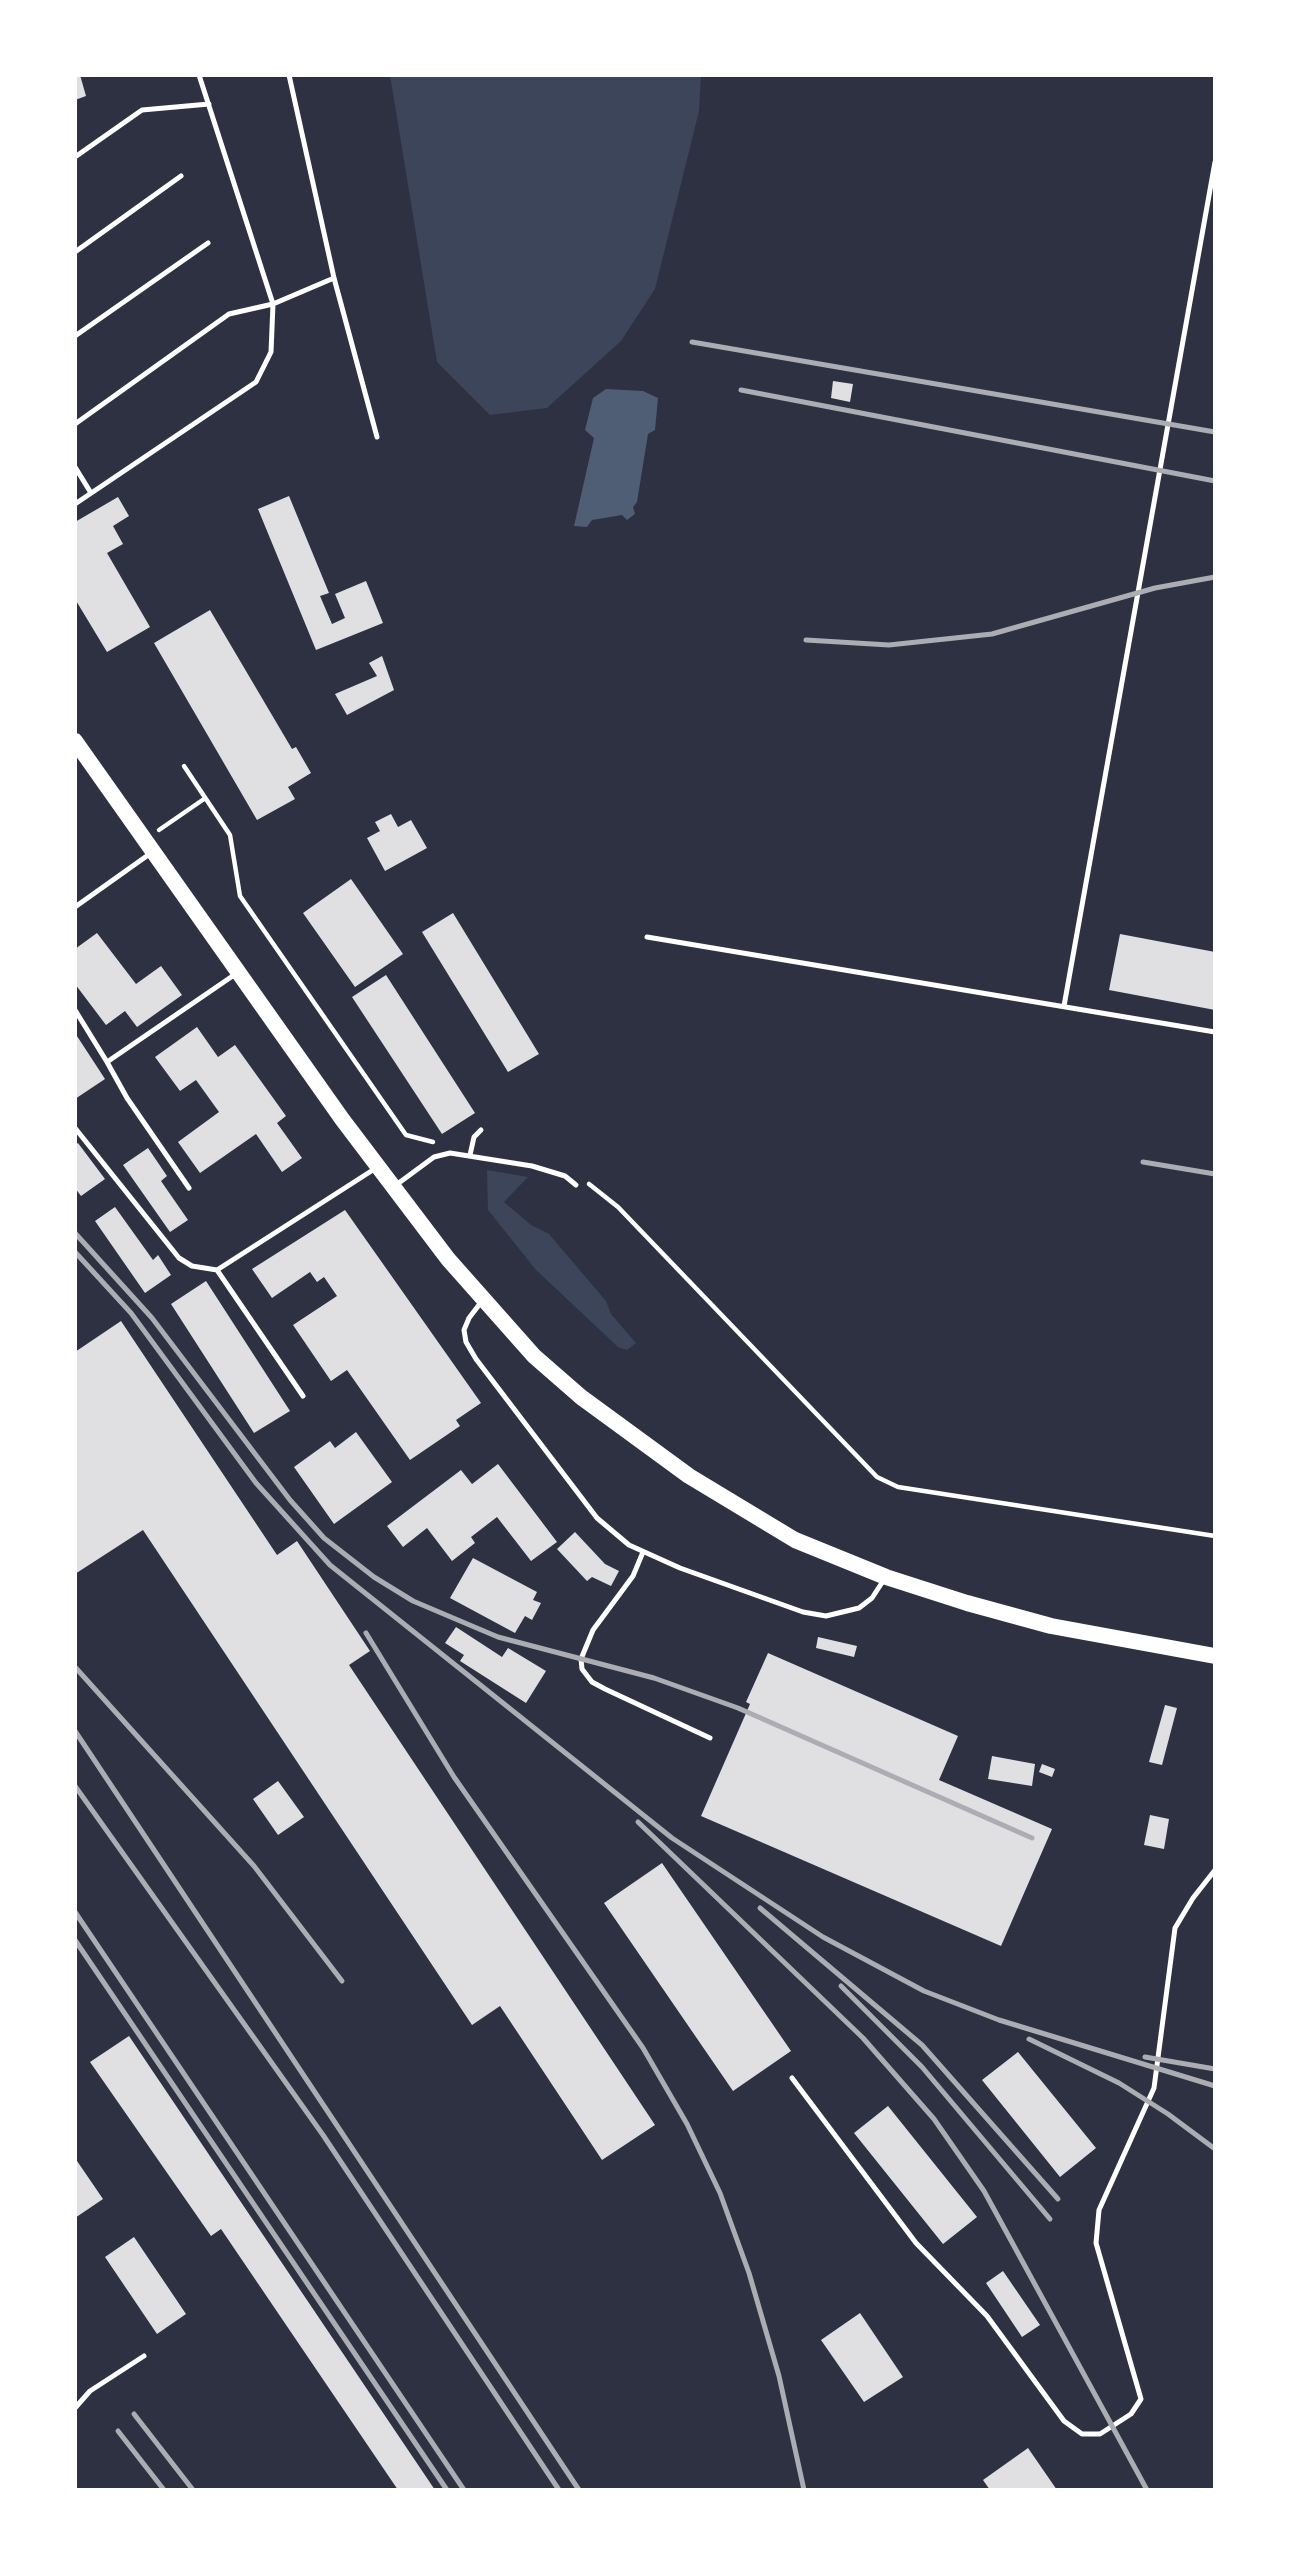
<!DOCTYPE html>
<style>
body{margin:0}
#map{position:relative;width:1290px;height:2565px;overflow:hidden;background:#2d3142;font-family:"IBM Plex Sans",sans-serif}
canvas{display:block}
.frame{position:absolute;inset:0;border:77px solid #fff;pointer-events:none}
</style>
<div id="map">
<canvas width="1290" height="2565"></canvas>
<div class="frame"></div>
</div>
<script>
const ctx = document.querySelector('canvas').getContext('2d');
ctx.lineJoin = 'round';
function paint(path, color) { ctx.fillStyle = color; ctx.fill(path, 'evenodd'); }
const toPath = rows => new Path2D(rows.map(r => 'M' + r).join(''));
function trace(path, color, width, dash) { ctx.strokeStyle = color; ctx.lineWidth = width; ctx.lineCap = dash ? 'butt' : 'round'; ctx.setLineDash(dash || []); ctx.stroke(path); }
paint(toPath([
 [390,75,701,75,699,111,655,289,621,341,547,408,490,415,437,362],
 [487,1170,528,1177,504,1202,531,1225,549,1234,606,1301,611,1314,636,1343,627,1350,618,1347,536,1270,488,1210]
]), '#3c4559');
paint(toPath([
 [606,389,643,391,658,398,655,430,648,434,637,502,633,507,635,514,627,520,622,515,592,520,587,527,574,526,594,438,585,430,593,398]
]), '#4f5d75');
paint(toPath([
 [75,75,80,75,86,96,75,100],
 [833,381,853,384,850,402,831,398],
 [289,496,329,593,320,596,332,624,345,618,335,594,366,581,383,623,316,650,258,509],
 [118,497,129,516,113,526,123,544,107,553,150,627,107,652,75,599,75,522],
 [210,610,292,749,296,747,311,773,288,787,295,799,257,820,154,643],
 [382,656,394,690,347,715,335,694,377,676,369,663],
 [391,814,398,827,411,820,427,848,385,871,367,838,380,831,375,822],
 [351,879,403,954,355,987,303,913],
 [453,913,539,1054,508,1072,422,932],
 [97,933,136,984,161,966,182,995,137,1027,125,1011,106,1025,75,984,75,949],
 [1120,934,1215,952,1215,1010,1109,990],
 [386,975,475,1113,442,1134,352,997],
 [197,1027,218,1057,235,1045,286,1116,277,1123,302,1158,282,1172,256,1134,200,1173,178,1142,219,1112,196,1080,180,1091,155,1057],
 [75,1033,105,1079,75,1099],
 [78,1143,105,1179,81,1196,75,1188,75,1145],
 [148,1148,167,1176,161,1181,188,1220,170,1232,123,1165],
 [115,1207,153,1260,158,1255,171,1275,145,1293,95,1221],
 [345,1210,481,1403,456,1420,460,1426,410,1460,347,1370,331,1381,293,1325,337,1296,324,1277,317,1282,310,1272,272,1298,252,1269],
 [206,1281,290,1411,254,1433,171,1304],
 [121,1321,277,1555,297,1541,370,1651,349,1665,655,2125,602,2160,500,2006,472,2025,143,1530,75,1574,75,1352],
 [356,1432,392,1482,334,1524,294,1467,330,1441,335,1448],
 [498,1464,557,1542,531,1561,497,1517,471,1537,475,1543,452,1561,427,1528,403,1547,387,1526,461,1470,472,1484],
 [575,1532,605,1564,619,1571,611,1586,592,1577,587,1581,557,1549],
 [473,1558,537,1592,533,1600,541,1603,532,1620,525,1616,515,1633,450,1598],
 [456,1627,502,1657,508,1648,546,1671,526,1703,460,1661,464,1655,445,1643],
 [818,1637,857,1646,854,1657,816,1648],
 [768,1653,958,1736,939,1780,1052,1829,1001,1946,701,1816,750,1704,746,1702],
 [1165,1705,1177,1708,1162,1765,1149,1762],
 [992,1756,1035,1764,1032,1786,988,1779],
 [1042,1764,1055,1769,1052,1777,1039,1772],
 [278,1781,304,1817,278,1835,253,1799],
 [1150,1815,1169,1819,1164,1849,1144,1845],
 [662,1863,791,2051,733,2091,604,1903],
 [129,2036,435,2490,398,2490,221,2229,211,2236,90,2062],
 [1018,2052,1096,2148,1060,2177,982,2080],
 [888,2106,977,2217,943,2244,854,2133],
 [75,2158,103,2199,75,2218],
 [134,2237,186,2314,157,2334,105,2257],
 [1003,2271,1040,2325,1022,2337,986,2283],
 [860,2313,903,2377,864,2402,821,2340],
 [1028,2448,1057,2490,990,2490,983,2480]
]), '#e0e0e3');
trace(toPath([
 [184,766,230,835,240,896,406,1135,433,1142],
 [159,830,204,799],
 [589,1184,618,1207,877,1477,898,1487,1215,1536]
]), '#fff', 4.5);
trace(toPath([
 [289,75,334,278,377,437],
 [75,157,142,110,209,104],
 [75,252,181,176],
 [75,336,208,243],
 [75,424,229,314,273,304,334,278],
 [75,467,91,493],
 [75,504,256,382,271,352,273,304,199,75],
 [75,907,151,853],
 [647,937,1215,1032],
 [1064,1006,1215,162],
 [75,1010,107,1062,237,973],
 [107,1062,127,1098,189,1188],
 [75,1128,179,1258,192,1266,217,1270],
 [470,1155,474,1137,481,1130],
 [396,1185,434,1157,450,1153,532,1166,565,1176,576,1185],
 [482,1301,469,1318,464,1330,466,1342,476,1359,597,1518,629,1545,680,1568,803,1612,826,1616,859,1608,872,1598,885,1578],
 [303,1396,217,1270,376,1168],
 [643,1552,633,1576,593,1630,581,1659,582,1669,592,1682,605,1689,710,1738],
 [792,2078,916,2243,987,2316,1064,2421,1082,2434,1100,2434,1131,2414,1141,2399,1096,2243,1099,2210,1154,2088,1175,1928,1193,1898,1215,1870],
 [75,2408,90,2391,144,2356]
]), '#fff', 5);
trace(toPath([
 [75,741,342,1119,448,1259,534,1356,581,1397,689,1476,795,1540,886,1577,967,1603,1051,1626,1215,1656]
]), '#fff', 16);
trace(toPath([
 [692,342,1215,432],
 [741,390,1215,481],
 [806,640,889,645,992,634,1155,588,1215,577],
 [1143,1162,1215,1174],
 [75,1233,152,1318,290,1500,324,1538,374,1577,413,1601,498,1637,654,1678,738,1708,1032,1838],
 [75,1252,131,1313,256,1483,330,1565,672,1838,823,1937,924,1991,999,2020,1215,2086],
 [366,1633,454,1777,643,2048,687,2124,720,2193,749,2273,779,2376,804,2490],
 [75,1667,254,1866,342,1981],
 [75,1731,579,2490],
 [75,1786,323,2135,559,2490],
 [638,1822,863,2038,934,2119,984,2191,1147,2490],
 [760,1908,922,2045,1058,2199],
 [75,1912,464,2490],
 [75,1940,447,2490],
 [841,1986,922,2067,1050,2219],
 [1029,2039,1119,2083,1168,2114,1215,2149],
 [1145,2057,1215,2069],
 [134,2414,193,2490],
 [118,2431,164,2490]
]), '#abadb3', 5);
</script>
